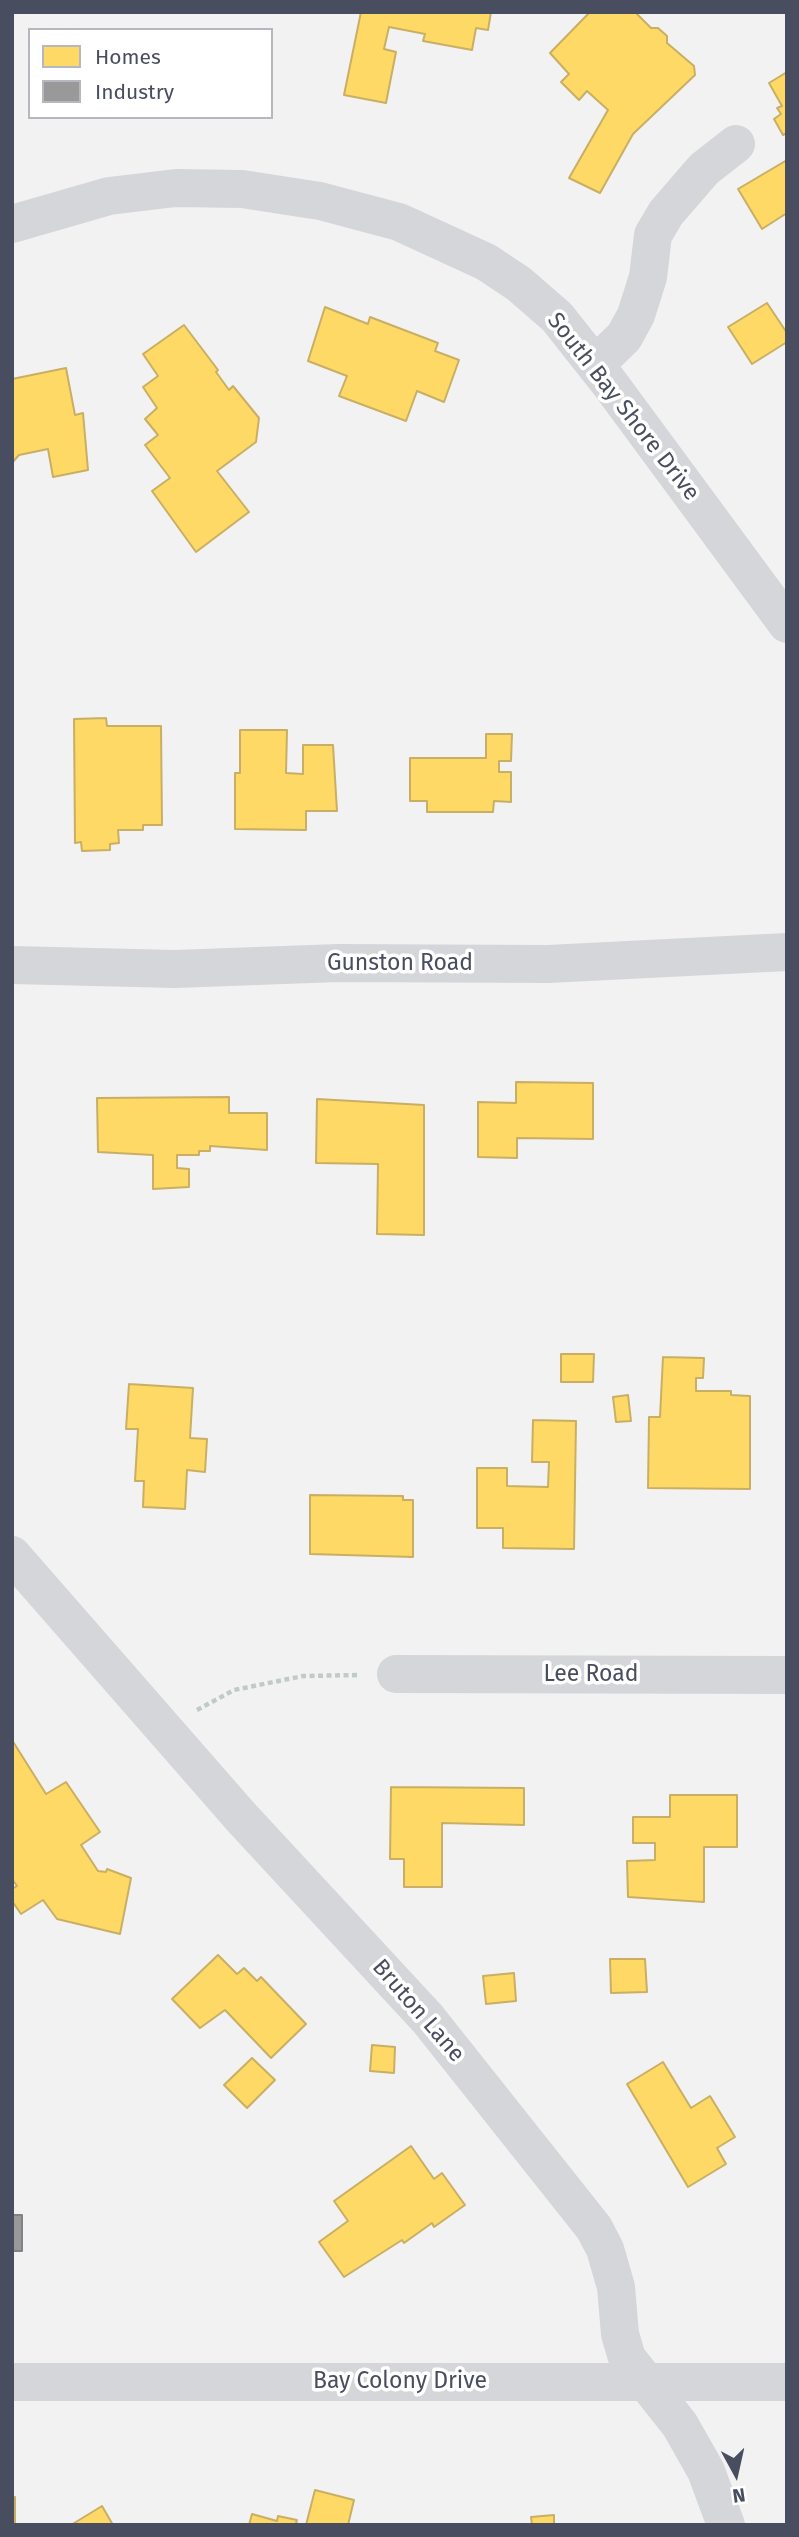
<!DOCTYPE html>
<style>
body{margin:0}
#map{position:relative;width:799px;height:2537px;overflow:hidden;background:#f3f2f2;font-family:"Fira Sans",sans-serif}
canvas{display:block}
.frame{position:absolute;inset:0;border:14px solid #484d60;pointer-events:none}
.legend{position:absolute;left:28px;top:28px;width:245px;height:91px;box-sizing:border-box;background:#fff;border:2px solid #b6b8bf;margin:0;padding:9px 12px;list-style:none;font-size:21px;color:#484d60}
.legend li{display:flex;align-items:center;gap:14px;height:35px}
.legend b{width:35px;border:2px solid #b6b8bf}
.north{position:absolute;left:701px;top:2439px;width:70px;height:70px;-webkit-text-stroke:5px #fff;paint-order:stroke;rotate:172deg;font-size:19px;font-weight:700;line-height:28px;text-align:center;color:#484d60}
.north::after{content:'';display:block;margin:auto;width:24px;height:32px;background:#484d60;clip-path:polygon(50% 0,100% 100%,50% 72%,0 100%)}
</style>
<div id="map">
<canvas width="799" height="2537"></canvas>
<div class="frame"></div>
<ul class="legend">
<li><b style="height:19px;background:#ffd966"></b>Homes</li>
<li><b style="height:19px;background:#999"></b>Industry</li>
</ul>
<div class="north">N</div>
</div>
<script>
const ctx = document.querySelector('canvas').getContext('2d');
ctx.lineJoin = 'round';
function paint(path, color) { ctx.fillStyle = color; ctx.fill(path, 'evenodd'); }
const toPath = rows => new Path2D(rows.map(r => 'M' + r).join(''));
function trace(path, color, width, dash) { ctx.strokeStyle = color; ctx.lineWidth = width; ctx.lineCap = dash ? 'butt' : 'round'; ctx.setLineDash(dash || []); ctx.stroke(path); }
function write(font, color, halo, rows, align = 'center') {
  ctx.font = font + ' "Fira Sans",sans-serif'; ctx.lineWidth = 7; ctx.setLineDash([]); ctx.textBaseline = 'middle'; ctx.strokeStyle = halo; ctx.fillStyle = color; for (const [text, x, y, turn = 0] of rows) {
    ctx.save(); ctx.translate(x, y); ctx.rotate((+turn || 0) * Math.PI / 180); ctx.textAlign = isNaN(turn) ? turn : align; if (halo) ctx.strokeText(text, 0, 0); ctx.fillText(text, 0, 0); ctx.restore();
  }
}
const homes = toPath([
 [361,12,491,12,488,30,476,28,472,50,423,41,425,34,389,27,384,49,396,52,386,103,344,95,361,12],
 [590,12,635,12,651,28,658,28,667,36,667,43,694,66,695,75,633,134,600,193,569,178,608,110,587,91,579,100,561,82,569,74,550,53,590,12],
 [787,72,787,133,783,135,774,119,781,114,777,108,782,106,769,83,787,72],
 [787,160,787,213,762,229,738,189,787,160],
 [767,303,787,333,787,342,752,364,728,327,767,303],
 [325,307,368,324,370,317,438,343,435,351,459,360,444,402,417,391,406,421,339,396,347,376,308,361,325,307],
 [184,325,218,370,216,372,229,390,233,386,259,418,256,442,217,471,249,512,196,552,152,491,170,478,145,445,158,435,145,419,157,408,143,387,158,376,143,354,184,325],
 [66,368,75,415,83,413,88,470,53,477,48,449,19,455,12,463,12,379,66,368],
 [106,718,107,726,161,726,162,825,143,825,143,830,118,830,119,843,110,844,110,850,82,851,81,842,75,843,74,719,106,718],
 [240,730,287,730,286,773,303,774,303,745,333,745,337,811,306,811,306,830,235,829,235,773,240,773,240,730],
 [486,734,512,734,511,761,499,761,499,772,511,772,511,802,494,801,493,812,427,812,427,801,410,801,410,758,486,758,486,734],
 [516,1082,593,1083,593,1139,517,1138,517,1158,478,1157,478,1102,516,1103,516,1082],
 [229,1097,229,1113,267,1113,267,1150,210,1146,210,1151,199,1151,199,1155,177,1155,177,1168,189,1169,189,1187,153,1189,153,1155,98,1152,97,1098,229,1097],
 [317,1099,424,1105,424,1235,377,1234,378,1164,316,1163,317,1099],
 [561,1354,594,1354,593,1382,561,1382,561,1354],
 [663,1357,704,1358,703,1378,696,1378,696,1391,731,1391,731,1395,750,1396,750,1489,648,1488,649,1417,660,1417,663,1357],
 [129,1384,193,1388,190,1438,207,1439,205,1472,187,1470,185,1509,143,1507,144,1481,135,1481,138,1429,126,1429,129,1384],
 [628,1395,631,1421,616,1422,613,1397,628,1395],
 [533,1420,576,1421,574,1549,503,1548,503,1528,477,1528,477,1468,507,1468,507,1486,548,1487,549,1462,532,1462,533,1420],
 [310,1495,403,1496,403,1500,413,1500,413,1557,310,1554,310,1495],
 [12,1740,46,1794,66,1782,100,1832,81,1845,98,1871,106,1872,107,1869,131,1878,120,1934,57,1919,43,1900,21,1914,12,1901,12,1889,17,1886,12,1879,12,1740],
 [391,1787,524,1788,524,1825,442,1823,442,1887,404,1887,404,1859,390,1859,391,1787],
 [670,1795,737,1795,737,1847,704,1847,704,1902,628,1897,627,1861,655,1860,655,1843,633,1843,633,1817,670,1817,670,1795],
 [218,1955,237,1974,244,1968,257,1981,261,1977,306,2024,271,2058,225,2010,200,2028,172,1999,218,1955],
 [610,1959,645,1959,647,1992,611,1993,610,1959],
 [514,1973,516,2001,486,2004,483,1976,514,1973],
 [372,2045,395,2047,394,2073,370,2071,372,2045],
 [252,2058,275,2080,247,2108,224,2085,252,2058],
 [663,2062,691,2108,710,2096,735,2137,717,2148,726,2164,688,2187,627,2084,663,2062],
 [411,2146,434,2179,442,2173,465,2205,434,2227,432,2223,404,2243,402,2240,344,2277,319,2242,348,2221,334,2201,411,2146],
 [315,2490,354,2500,348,2525,306,2525,315,2490],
 [12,2497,15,2497,15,2525,12,2525,12,2497],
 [102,2506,113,2525,71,2525,102,2506],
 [252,2514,277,2521,278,2516,297,2520,296,2523,301,2525,249,2525,252,2514],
 [554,2515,554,2525,532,2525,531,2517,554,2515]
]);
paint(homes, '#ffd966');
trace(homes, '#c8af64', 2);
const industry = toPath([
 [12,2215,22,2215,22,2251,12,2251,12,2215]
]);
paint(industry, '#999');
trace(industry, '#818288', 2);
trace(toPath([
 [197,1710,234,1690,303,1676,360,1675]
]), '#bfcbcb', 4.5, [5, 3.5]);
trace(toPath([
 [12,224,109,196,176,188,242,189,320,201,399,222,486,262,519,284,557,317,610,384,787,624],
 [595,365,624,337,636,315,648,277,653,235,666,213,704,169,736,144],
 [12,965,175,969,338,963,548,964,787,952],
 [12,1555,241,1817,428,2019,594,2228,605,2249,616,2287,620,2334,627,2358,680,2425,706,2471,726,2525],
 [396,1674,787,1675],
 [12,2382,787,2382]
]), '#d5d6da', 38);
write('23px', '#484d60', '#fff', [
 ["South Bay Shore Drive",623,407,52],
 ["Gunston Road",400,964],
 ["Lee Road",591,1675],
 ["Bruton Lane",418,2011,49],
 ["Bay Colony Drive",400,2382]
]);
</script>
